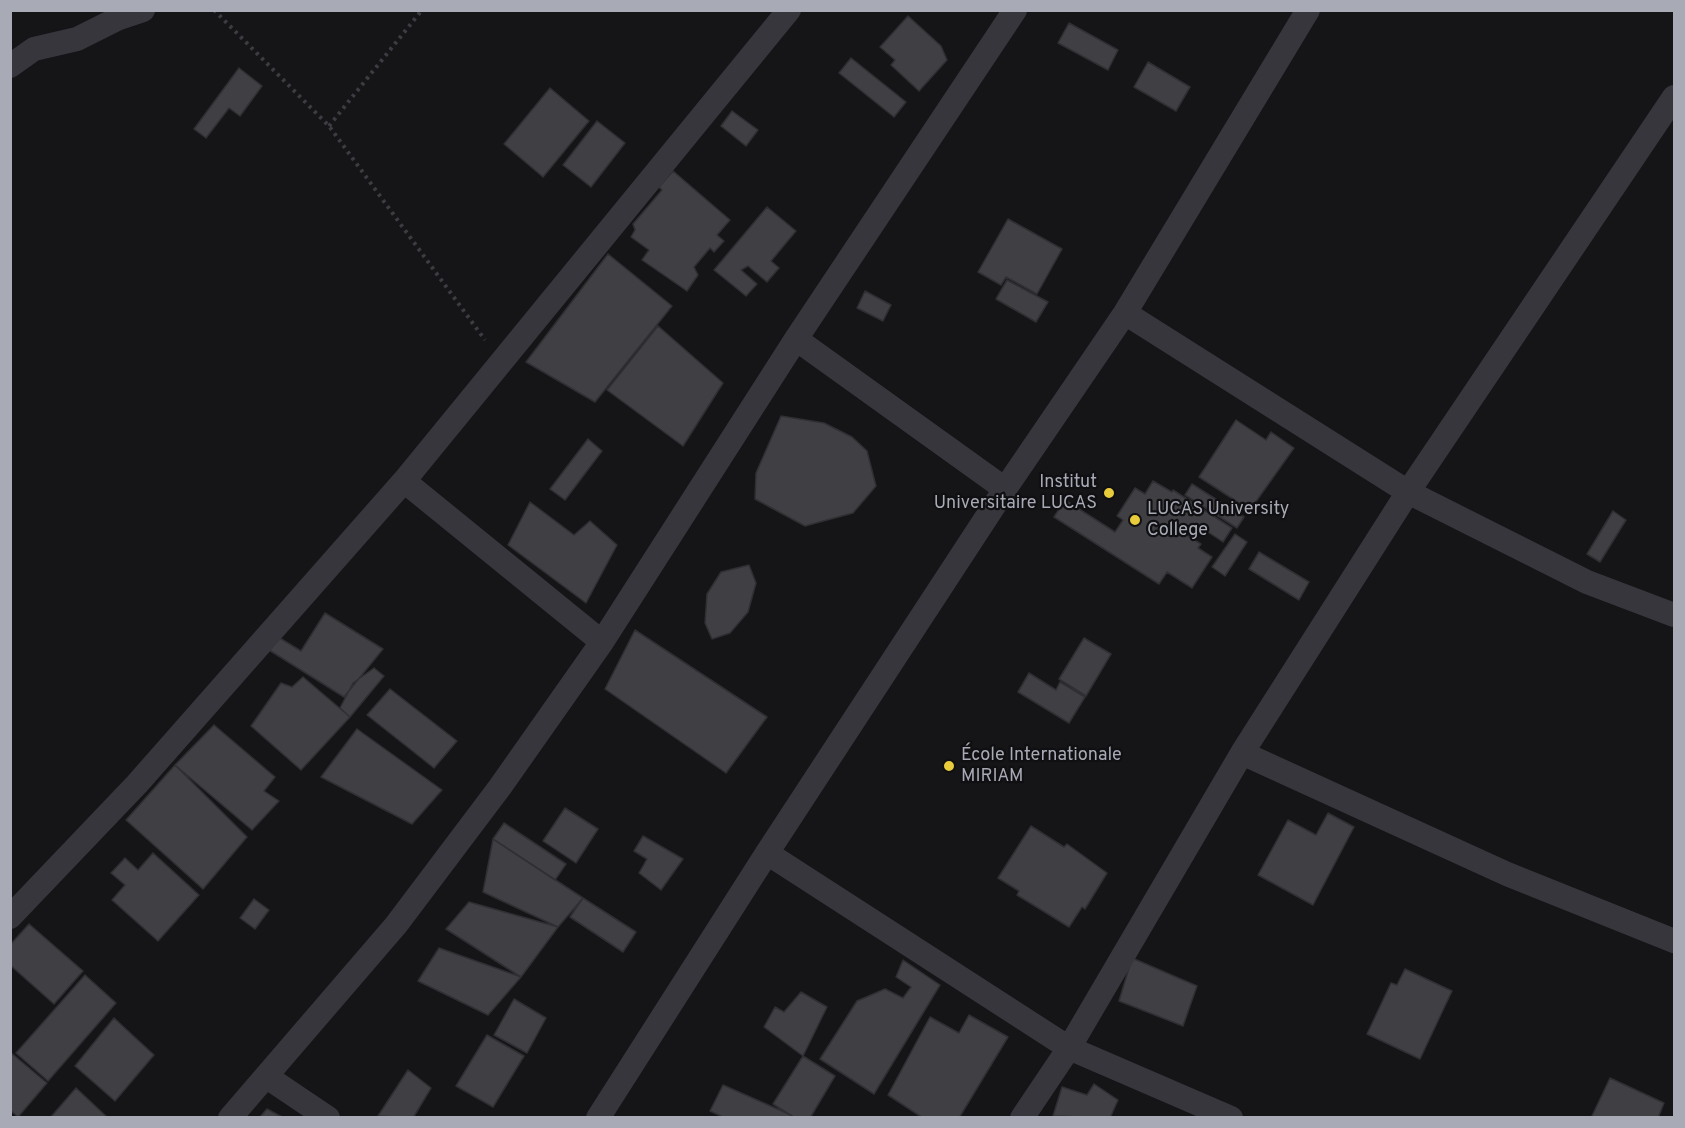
<!DOCTYPE html>
<meta charset="utf-8">
<style>
body{margin:0}
#map{position:relative;width:1685px;height:1128px;overflow:hidden;background:#151517;font-family:Overpass,sans-serif}
canvas{display:block}
.frame{position:absolute;inset:0;border:12px solid #a8aab6;pointer-events:none}
</style>
<div id="map">
<canvas width="1685" height="1128"></canvas>
<div class="frame"></div>
</div>
<script>
const ctx = document.querySelector('canvas').getContext('2d');
ctx.lineJoin = 'round';
function paint(path, color) { ctx.fillStyle = color; ctx.fill(path, 'evenodd'); }
const toPath = rows => new Path2D(rows.map(r => 'M' + r).join(''));
function trace(path, color, width, dash) { ctx.strokeStyle = color; ctx.lineWidth = width; ctx.lineCap = dash ? 'butt' : 'round'; ctx.setLineDash(dash || []); ctx.stroke(path); }
function write(font, color, halo, rows, align = 'center') {
  ctx.font = font + ' Overpass,sans-serif'; ctx.lineWidth = 4.5; ctx.setLineDash([]); ctx.textBaseline = 'middle'; ctx.strokeStyle = halo; ctx.fillStyle = color; for (const [text, x, y, turn = 0] of rows) {
    ctx.save(); ctx.translate(x, y); ctx.rotate((+turn || 0) * Math.PI / 180); ctx.textAlign = isNaN(turn) ? turn : align; if (halo) ctx.strokeText(text, 0, 0); ctx.fillText(text, 0, 0); ctx.restore();
  }
}
const building = toPath([
 [908,16,941,46,947,60,919,91,891,65,895,60,880,47,908,16],
 [1069,23,1118,50,1108,70,1058,43,1069,23],
 [851,58,906,102,894,117,839,73,851,58],
 [1148,62,1190,87,1176,111,1134,87,1148,62],
 [239,68,262,86,240,116,229,108,206,138,194,129,239,68],
 [550,88,589,121,543,177,504,144,550,88],
 [732,111,758,130,746,146,721,126,732,111],
 [597,121,625,143,591,187,563,165,597,121],
 [673,171,730,220,717,235,724,241,714,252,710,248,694,267,698,275,687,291,642,260,649,250,631,237,635,230,633,224,662,190,659,187,673,171],
 [767,207,796,231,771,261,779,268,767,282,748,266,741,270,757,284,746,296,714,270,767,207],
 [1008,219,1062,249,1037,294,1006,277,1001,285,978,272,1008,219],
 [608,254,672,306,595,402,526,362,608,254],
 [1007,280,1048,302,1036,322,996,299,1007,280],
 [865,291,891,305,883,321,857,308,865,291],
 [658,326,723,383,683,446,607,390,658,326],
 [781,416,824,423,852,437,867,451,876,486,853,513,805,526,755,499,756,473,781,416],
 [1236,420,1266,440,1271,432,1294,448,1250,510,1199,477,1236,420],
 [588,439,602,451,565,500,550,489,588,439],
 [1153,481,1172,492,1173,490,1232,528,1223,542,1196,524,1188,536,1201,544,1198,548,1212,557,1192,588,1167,572,1159,584,1054,517,1065,500,1115,532,1123,520,1117,516,1135,488,1145,494,1153,481],
 [1192,484,1244,517,1237,528,1185,495,1192,484],
 [530,502,574,535,590,521,617,545,586,603,508,545,530,502],
 [1613,511,1626,520,1600,562,1587,554,1613,511],
 [1235,534,1247,542,1225,576,1212,567,1235,534],
 [1259,552,1309,582,1299,600,1249,569,1259,552],
 [749,565,756,583,748,612,730,633,712,639,705,623,707,594,721,572,749,565],
 [325,613,383,649,344,697,269,650,278,637,301,651,325,613],
 [635,630,767,717,726,773,605,689,635,630],
 [1084,638,1111,654,1086,696,1059,679,1084,638],
 [374,668,384,676,350,717,340,708,353,683,374,668],
 [1029,673,1056,690,1060,682,1085,697,1069,723,1018,692,1029,673],
 [303,677,350,717,301,770,251,726,281,683,292,687,303,677],
 [390,689,457,741,434,768,367,715,390,689],
 [214,725,275,777,264,791,279,801,252,830,175,765,214,725],
 [357,729,442,790,412,824,321,777,357,729],
 [175,765,247,837,203,889,126,820,175,765],
 [565,808,598,829,576,863,543,841,565,808],
 [1328,813,1354,827,1313,905,1258,875,1288,820,1316,835,1328,813],
 [504,823,566,864,555,880,493,839,504,823],
 [1031,826,1064,847,1067,844,1107,873,1085,909,1082,907,1069,927,1017,895,1019,891,998,878,1031,826],
 [643,836,683,859,661,890,639,873,647,859,634,851,643,836],
 [493,839,583,898,558,927,483,892,493,839],
 [153,853,199,895,158,941,112,900,125,885,111,873,125,858,138,870,153,853],
 [583,898,636,932,623,952,570,917,583,898],
 [254,899,269,910,255,929,240,918,254,899],
 [469,902,558,927,521,977,446,929,469,902],
 [29,924,83,971,54,1004,10,965,10,945,29,924],
 [439,948,521,977,488,1015,418,981,439,948],
 [1132,958,1197,986,1183,1026,1119,1001,1132,958],
 [903,960,940,985,874,1094,820,1059,857,1001,885,989,903,998,911,987,896,977,903,960],
 [1405,969,1452,991,1420,1059,1367,1034,1391,983,1397,985,1405,969],
 [85,975,116,1003,48,1081,16,1053,85,975],
 [801,992,827,1007,803,1056,764,1027,775,1007,784,1012,801,992],
 [514,999,546,1018,527,1053,494,1035,514,999],
 [969,1015,1008,1037,959,1118,923,1118,888,1095,930,1017,959,1033,969,1015],
 [114,1018,154,1055,115,1101,75,1066,114,1018],
 [487,1035,524,1056,493,1107,456,1086,487,1035],
 [10,1052,47,1083,18,1117,10,1110,10,1052],
 [803,1056,835,1076,810,1118,795,1118,773,1104,803,1056],
 [408,1070,431,1088,413,1118,378,1116,408,1070],
 [1610,1078,1664,1103,1658,1118,1591,1118,1610,1078],
 [1094,1084,1118,1100,1110,1118,1053,1116,1062,1087,1087,1095,1094,1084],
 [723,1085,791,1115,790,1118,725,1118,710,1111,723,1085],
 [76,1088,108,1118,50,1118,76,1088],
 [267,1109,284,1118,259,1118,267,1109]
]);
paint(building, '#403f44');
trace(building, '#302f33', 1.5);
trace(toPath([
 [214,10,329,126,485,340],
 [329,126,422,10]
]), '#3c3d43', 4, [3, 4.5]);
trace(toPath([
 [10,66,34,49,77,39,119,18,143,10],
 [1125,313,1408,492,1587,582,1674,615],
 [796,339,1005,489],
 [404,481,602,642],
 [1242,753,1507,874,1674,941],
 [767,853,1069,1048,1231,1118],
 [10,917,137,784,404,481,789,10],
 [267,1077,328,1118],
 [230,1118,396,925,500,787,602,642,796,339,1015,10],
 [598,1118,767,853,1005,489,1125,313,1308,10],
 [1022,1118,1069,1048,1242,753,1408,492,1674,97]
]), '#36363c', 24);
for (const [x, y, r, color] of [
 [1109,493,6,"#e9cc3b"],
 [1135,520,6,"#e9cc3b"],
 [949,766,6,"#e9cc3b"]
]) { const dot = new Path2D(); dot.arc(x, y, r, 0, 2 * Math.PI); ctx.fillStyle = color; ctx.fill(dot); trace(dot, '#101012', 2); }
write('18px', '#a8aab6', '#101012', [
 ["Institut",1097,483,"right"],
 ["Universitaire LUCAS",1097,504,"right"],
 ["LUCAS University",1147,510],
 ["College",1147,531],
 ["École Internationale",961,756],
 ["MIRIAM",961,777]
], 'left');
</script>
